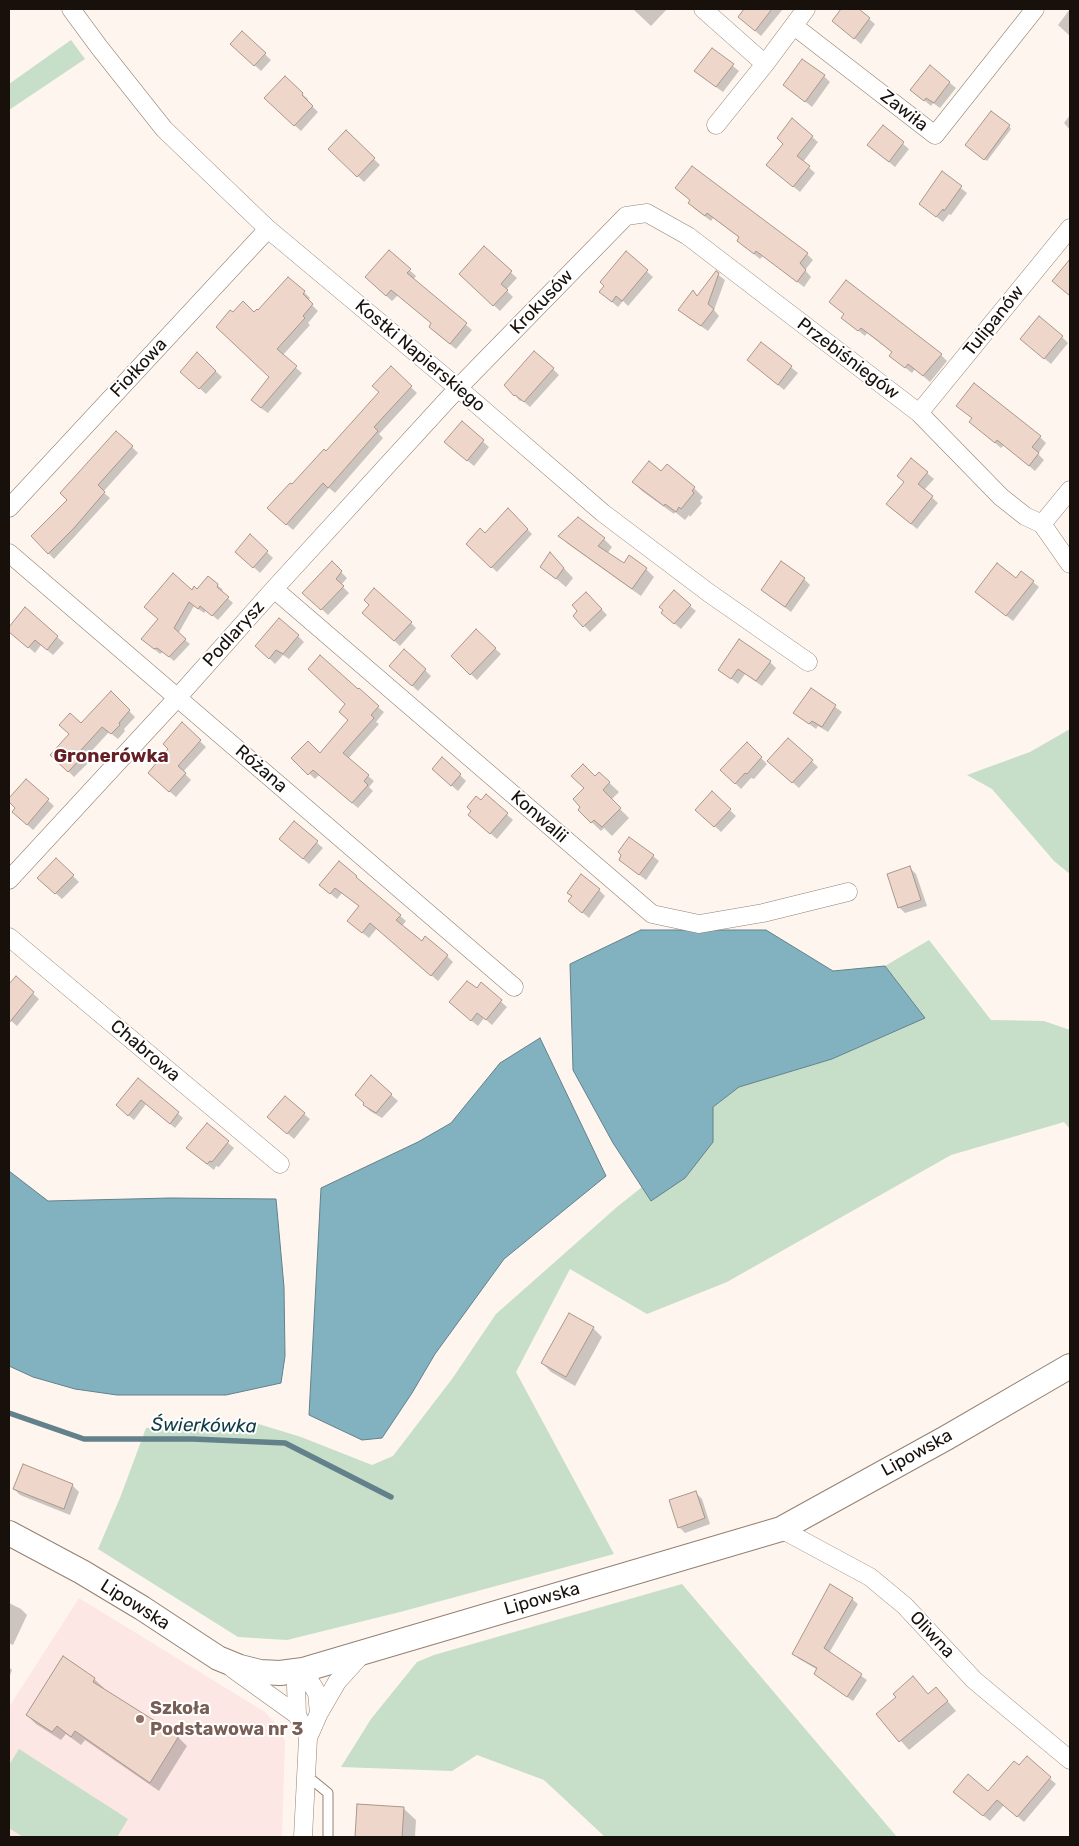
<!DOCTYPE html>
<meta charset="utf-8">
<style>
body{margin:0}
#map{position:relative;width:1079px;height:1846px;overflow:hidden;background:#fef5ef;font-family:Rubik,sans-serif}
canvas{display:block}
.frame{position:absolute;inset:0;border:10px solid #17100b;pointer-events:none}
</style>
<div id="map">
<canvas width="1079" height="1846"></canvas>
<div class="frame"></div>
</div>
<script>
const ctx = document.querySelector('canvas').getContext('2d');
ctx.lineJoin = 'round';
function paint(path, color) { ctx.fillStyle = color; ctx.fill(path, 'evenodd'); }
const toPath = rows => new Path2D(rows.map(r => 'M' + r).join(''));
function trace(path, color, width, dash) { ctx.strokeStyle = color; ctx.lineWidth = width; ctx.lineCap = dash ? 'butt' : 'round'; ctx.setLineDash(dash || []); ctx.stroke(path); }
function write(font, color, halo, rows, align = 'center') {
  ctx.font = font + ' Rubik,sans-serif'; ctx.lineWidth = 4; ctx.setLineDash([]); ctx.textBaseline = 'middle'; ctx.strokeStyle = halo; ctx.fillStyle = color; for (const [text, x, y, turn = 0] of rows) {
    ctx.save(); ctx.translate(x, y); ctx.rotate((+turn || 0) * Math.PI / 180); ctx.textAlign = isNaN(turn) ? turn : align; if (halo) ctx.strokeText(text, 0, 0); ctx.fillText(text, 0, 0); ctx.restore();
  }
}
paint(toPath([
 [79,1598,265,1712,278,1726,285,1741,282,1837,9,1837,9,1707]
]), '#fde7e4');
paint(toPath([
 [71,40,85,59,9,110,9,84],
 [1070,729,1070,874,1054,861,992,789,967,775,1030,752],
 [929,940,991,1020,1044,1021,1070,1030,1070,1129,1064,1122,951,1155,727,1282,647,1314,570,1269,516,1372,614,1554,400,1612,287,1640,238,1637,98,1549,120,1498,146,1428,252,1422,301,1437,372,1465,393,1456,452,1379,496,1314,617,1207,642,1187,651,1201,713,1142,713,1107,739,1087,833,1059,925,1018,885,966],
 [682,1584,897,1837,605,1837,544,1780,477,1755,452,1771,341,1767,371,1719,417,1662,434,1655],
 [19,1749,128,1819,117,1837,23,1837,9,1828,9,1765]
]), '#c7dec8');
const water = toPath([
 [641,930,766,930,833,971,885,966,925,1018,832,1059,739,1087,713,1107,713,1142,685,1178,651,1201,613,1143,573,1070,570,964,641,930],
 [540,1038,606,1176,504,1259,435,1354,412,1393,382,1438,362,1440,309,1415,321,1188,418,1142,451,1123,500,1063,540,1038],
 [9,1171,48,1201,170,1198,276,1199,284,1287,285,1356,281,1383,226,1395,117,1395,75,1389,33,1377,9,1366,9,1171]
]);
paint(water, '#82b2c0');
trace(water, '#62818a', 1);
paint(toPath([
 [633,9,667,9,651,26],
 [746,9,783,9,761,36,739,17],
 [843,9,857,9,875,24,861,44,834,21],
 [1070,9,1070,36,1058,25],
 [242,33,271,60,261,71,238,50],
 [712,49,739,71,723,92,702,77],
 [930,67,956,88,940,108,933,103,931,106,918,95],
 [824,76,830,82,812,107,785,85],
 [302,94,308,99,307,101,318,112,301,131,271,104],
 [1070,115,1070,130,1064,123],
 [1009,126,1011,129,987,161,969,148],
 [883,127,909,149,895,167,868,145],
 [346,132,380,165,364,182,330,149],
 [812,137,818,142,803,162,815,173,800,192,774,171],
 [942,173,967,193,951,215,949,214,943,222,920,204],
 [676,188,807,254,813,260,805,270,811,277,804,287,763,256,760,259,738,241,740,238,713,218,711,221,695,209,689,203,691,201],
 [484,248,517,278,506,290,513,297,500,311,466,280],
 [389,251,416,276,413,280,472,330,456,349,436,333,433,324,398,295,392,301,372,283],
 [626,253,653,277,628,306,623,301,618,307,606,297],
 [716,273,725,280,714,310,719,316,708,331,686,316,698,297],
 [304,292,310,298,308,301,318,311,308,323,310,325,282,356,302,373,268,413,258,406,271,377,255,314],
 [843,318,941,355,947,361,930,382,915,369,912,373,897,361,893,353,867,333,865,336],
 [1062,337,1068,343,1051,364,1021,339],
 [762,343,798,373,784,390,748,360],
 [197,354,222,377,206,394,188,378],
 [391,368,417,393,379,434,383,438,335,493,329,488,293,530,275,514,292,486,326,452,381,392],
 [553,369,559,375,530,407,522,400,520,401,506,385],
 [970,422,1040,437,1046,443,1038,454,1044,460,1035,471,1004,445,1001,448],
 [462,423,489,447,474,466,452,448],
 [132,447,138,453,103,492,110,498,54,559,32,536],
 [912,460,934,479,924,490,938,503,917,529,894,510],
 [661,473,694,488,703,497,700,501,702,503,690,517,689,515,685,520,675,512,674,514,642,491,633,482],
 [508,510,532,534,497,572,467,544,485,535],
 [250,536,273,558,260,573,243,557],
 [560,536,604,539,612,547,607,554,624,564,646,569,654,577,641,596,568,544],
 [332,563,347,578,341,585,349,593,328,615,310,598],
 [559,563,573,578,566,587,541,566],
 [209,578,223,590,221,592,233,603,218,620,206,610,204,613,194,606,178,634,190,644,174,661,163,652,160,654,148,644,192,591,197,590],
 [804,579,810,585,791,612,762,590],
 [1016,580,1033,582,1039,587,1013,621,976,592],
 [586,593,607,615,590,632,575,616],
 [690,606,696,611,681,629,669,619],
 [25,609,64,643,53,655,41,645,35,653,9,630],
 [369,618,411,623,416,628,400,646],
 [476,631,501,654,477,680,452,656],
 [298,636,304,642,289,659,283,655,275,664,263,652],
 [770,662,776,668,762,686,745,674,738,684,720,670],
 [425,670,431,676,418,691,397,672],
 [811,689,842,712,828,732,818,726,816,729,794,713],
 [358,691,384,712,376,722,379,724,348,759,374,781,369,787,373,791,358,808,319,775,315,779,293,758,320,754,350,721],
 [111,693,135,717,124,729,125,731,118,739,109,732,86,757,90,761,74,777,52,755],
 [182,724,206,747,183,772,191,780,176,797,155,779],
 [788,739,818,767,799,788,775,767],
 [747,744,767,764,754,779,751,778,741,789,722,770],
 [599,773,619,792,611,800,629,818,612,836,604,828,601,831,579,810,585,788],
 [439,775,460,775,466,781,458,791],
 [26,780,54,806,33,830,20,818,16,808,9,801],
 [712,793,736,816,721,832,697,810],
 [486,796,513,820,497,839,476,821,481,801],
 [294,823,323,848,309,864,287,845],
 [653,856,659,861,646,880,620,860],
 [56,859,79,882,62,899,39,878],
 [339,862,406,921,402,926,422,943,447,956,453,962,438,981,377,928,369,938,355,927,360,907,342,893,337,899,326,890],
 [910,868,916,874,927,906,905,913,899,907],
 [599,890,605,896,589,918,576,907],
 [16,978,39,999,17,1026,9,1019,9,986],
 [481,984,507,1007,492,1025,484,1018,478,1026,456,1008],
 [371,1077,398,1101,382,1118,370,1111,364,1105],
 [138,1080,183,1118,175,1128,146,1104,134,1120,122,1110],
 [304,1114,310,1119,294,1139,275,1123],
 [207,1125,234,1148,219,1167,216,1166,214,1170,194,1154],
 [593,1328,602,1337,575,1386,551,1372,542,1363],
 [23,1466,73,1486,79,1492,70,1515,20,1495,14,1489],
 [696,1493,702,1499,710,1524,685,1533,679,1527],
 [852,1599,858,1604,829,1653,867,1680,853,1701,821,1679,815,1674,818,1670,799,1659,793,1654],
 [9,1603,21,1609,27,1615,13,1645,9,1643],
 [9,1667,12,1670,9,1678],
 [94,1679,104,1688,103,1690,178,1737,187,1746,159,1791,85,1740,81,1745,66,1734,61,1740,36,1724,27,1715],
 [929,1695,945,1698,956,1711,909,1750,878,1715],
 [1027,1758,1056,1784,1024,1822,1004,1805,990,1821,961,1798,989,1793,1020,1767],
 [358,1805,403,1808,416,1820,415,1837,356,1837]
]), '#0003');
trace(toPath([
 [9,1413,84,1439,193,1439,285,1443,391,1497]
]), '#62818a', 5.5);
const building = toPath([
 [744,9,772,9,755,31,738,17,744,9],
 [841,9,859,9,870,18,854,39,832,21,841,9],
 [242,31,266,53,254,66,230,44,242,31],
 [712,48,734,64,716,87,694,71,712,48],
 [802,59,825,75,805,102,783,85,802,59],
 [930,65,950,82,934,103,926,98,924,101,910,90,930,65],
 [285,76,303,93,302,95,313,106,294,126,264,98,285,76],
 [991,111,1010,125,984,160,965,145,991,111],
 [792,118,813,136,797,156,810,166,793,187,766,165,783,144,777,138,792,118],
 [883,125,904,142,889,162,867,145,883,125],
 [346,130,375,158,357,177,328,149,346,130],
 [692,166,808,253,800,263,806,270,797,282,756,251,754,254,737,241,739,237,707,213,705,216,688,203,690,200,675,188,692,166],
 [942,171,962,186,944,211,943,209,936,217,919,204,942,171],
 [484,246,512,271,501,284,508,290,493,306,459,274,484,246],
 [389,250,411,269,407,273,467,323,450,344,429,327,431,323,391,290,386,296,365,277,389,250],
 [626,251,648,270,622,301,616,296,612,302,599,292,604,286,600,282,626,251],
 [1070,259,1070,296,1052,281,1070,259],
 [716,271,719,273,708,304,714,309,701,326,678,310,693,290,697,296,716,271],
 [288,277,305,291,303,294,313,304,303,316,305,318,277,349,297,366,261,408,251,400,269,377,216,327,230,310,233,312,243,301,254,312,257,309,258,310,288,277],
 [846,280,942,354,923,376,908,364,905,368,889,356,892,352,877,340,861,328,858,331,841,318,844,314,829,302,846,280],
 [1039,316,1063,336,1044,359,1020,339,1039,316],
 [761,342,792,366,778,385,747,360,761,342],
 [534,351,554,368,524,402,515,395,514,396,504,385,534,351],
 [197,352,216,371,199,389,180,372,197,352],
 [391,366,412,386,374,427,378,431,328,488,323,483,286,525,267,508,290,483,292,484,324,449,326,451,379,392,372,386,391,366],
 [974,383,1041,436,1032,447,1039,453,1029,466,997,440,995,443,969,422,972,418,956,406,974,383],
 [462,421,484,440,467,461,444,442,462,421],
 [116,431,133,446,98,485,105,492,74,528,48,554,31,536,67,500,60,493,116,431],
 [911,458,928,472,918,484,933,496,911,524,886,504,904,482,897,476,911,458],
 [649,461,661,471,667,464,695,487,692,491,694,493,681,509,679,507,676,512,665,504,664,506,632,482,649,461],
 [508,508,528,529,491,568,466,544,480,528,485,533,508,508],
 [578,517,605,538,598,546,624,563,629,555,647,568,632,589,558,536,578,517],
 [250,534,268,551,253,568,235,552,250,534],
 [550,552,564,568,556,579,540,567,550,552],
 [332,561,342,571,336,579,344,586,321,610,302,593,332,561],
 [781,561,805,578,785,607,761,590,781,561],
 [997,563,1016,578,1021,571,1034,581,1006,616,975,592,997,563],
 [173,573,192,590,194,586,197,589,208,576,218,584,217,587,229,597,212,616,200,606,198,609,189,602,174,628,186,639,169,657,157,648,154,649,141,639,158,619,144,607,173,573],
 [374,588,412,622,394,641,362,613,369,605,364,600,374,588],
 [674,590,691,605,674,624,661,613,663,610,659,607,674,590],
 [586,592,602,609,583,627,573,616,577,611,572,605,586,592],
 [25,607,58,636,47,650,35,640,28,648,9,632,9,627,25,607],
 [279,618,299,635,283,654,276,650,269,659,255,646,279,618],
 [476,629,496,648,470,675,451,656,476,629],
 [739,639,771,661,756,681,738,669,731,679,718,670,739,639],
 [404,649,426,669,412,686,389,666,404,649],
 [320,655,358,689,359,688,379,706,371,715,374,718,343,753,369,775,364,781,368,785,352,803,313,770,308,775,291,758,308,741,320,753,348,720,339,712,345,704,308,669,320,655],
 [811,688,836,705,822,727,812,721,809,724,793,713,811,688],
 [111,691,130,710,119,723,120,725,111,734,102,727,81,750,85,754,68,772,50,755,69,734,59,725,70,713,81,723,111,691],
 [182,722,201,740,178,766,186,773,169,792,148,773,168,749,163,744,182,722],
 [788,738,813,760,792,783,767,761,788,738],
 [747,742,762,757,747,774,745,773,735,784,720,770,747,742],
 [442,757,461,774,451,786,432,769,442,757],
 [583,764,595,776,599,772,610,782,603,790,621,808,602,827,594,820,591,823,578,810,580,807,573,799,584,788,571,776,583,764],
 [26,779,49,799,27,825,12,812,15,808,9,802,9,798,26,779],
 [712,791,731,809,714,827,695,810,712,791],
 [486,794,508,813,490,834,468,815,471,811,467,807,476,796,481,800,486,794],
 [294,821,318,841,303,859,279,839,294,821],
 [629,837,654,855,639,875,619,860,621,855,618,852,629,837],
 [56,858,74,875,55,894,37,878,56,858],
 [339,861,357,876,356,877,401,915,396,920,422,941,425,936,448,955,431,976,370,923,362,933,347,921,359,906,335,888,330,894,319,885,339,861],
 [910,866,921,900,898,908,887,874,910,866],
 [581,874,600,889,582,913,568,901,572,896,567,893,581,874],
 [16,976,34,992,9,1023,9,984,16,976],
 [467,981,477,988,481,982,502,1000,486,1020,477,1013,471,1021,449,1002,467,981],
 [371,1075,392,1094,376,1113,363,1105,364,1103,355,1095,371,1075],
 [138,1078,179,1112,170,1124,141,1100,128,1116,116,1105,138,1078],
 [285,1096,305,1113,287,1134,267,1117,285,1096],
 [207,1123,229,1141,212,1162,210,1161,207,1164,186,1148,207,1123],
 [569,1313,594,1327,566,1377,541,1363,569,1313],
 [23,1464,73,1484,64,1509,13,1489,23,1464],
 [696,1491,705,1518,678,1528,669,1500,696,1491],
 [830,1584,853,1598,824,1648,862,1674,847,1697,814,1674,817,1668,792,1654,830,1584],
 [63,1656,95,1678,93,1682,179,1736,150,1783,75,1731,71,1737,57,1726,52,1732,26,1715,63,1656],
 [913,1676,928,1694,936,1687,948,1701,899,1742,876,1714,896,1697,893,1694,913,1676],
 [1027,1756,1051,1777,1017,1817,997,1800,983,1816,953,1792,968,1774,988,1791,1014,1761,1019,1765,1027,1756],
 [357,1804,404,1807,402,1837,355,1837,357,1804]
]);
paint(building, '#eed7ca');
trace(building, '#ab968a', 1);
const lane = toPath([
 [306,1775,328,1793,328,1837]
]);
const street = toPath([
 [71,9,99,47,164,129,268,229,458,388,603,513,709,593,808,662],
 [703,9,765,64],
 [794,26,935,135,1035,9],
 [716,125,765,64,806,9],
 [919,413,1070,228],
 [9,508,268,229],
 [1042,524,1070,564],
 [9,553,514,987],
 [274,589,652,914,699,924,763,913,848,892],
 [9,880,178,697,274,589,458,388,626,216,647,213,688,236,919,413,1001,497,1025,516,1042,524,1070,490],
 [9,937,280,1164],
 [781,1529,870,1577,905,1606,974,1680,1070,1760],
 [233,1669,297,1715],
 [303,1670,317,1693,319,1713],
 [297,1671,296,1685,297,1715,300,1721],
 [303,1837,308,1738,319,1713,337,1682,364,1652]
]);
const secondary = toPath([
 [9,1533,82,1572,142,1608,218,1658,240,1667,260,1672,280,1673,303,1670,781,1529,946,1438,1070,1366]
]);
trace(lane, '#938072', 11);
trace(street, '#938072', 19);
trace(secondary, '#938072', 26);
trace(lane, '#fff', 9);
trace(street, '#fff', 18);
trace(secondary, '#fff', 24);
for (const [x, y, r, color] of [
 [140,1719,5,"#8d6e63"]
]) { const dot = new Path2D(); dot.arc(x, y, r, 0, 2 * Math.PI); ctx.fillStyle = color; ctx.fill(dot); trace(dot, '#fff', 2); }
write('18px', '#17100b', '#fff', [
 ["Zawiła",904,111,38],
 ["Krokusów",542,302,-46],
 ["Tulipanów",994,321,-51],
 ["Kostki Napierskiego",420,356,40],
 ["Przebiśniegów",848,359,37],
 ["Fiołkowa",139,368,-47],
 ["Podlarysz",234,634,-48],
 ["Różana",261,769,41],
 ["Konwalii",539,817,41],
 ["Chabrowa",145,1051,40],
 ["Lipowska",917,1453,-29],
 ["Lipowska",542,1599,-16],
 ["Lipowska",135,1605,32],
 ["Oliwna",932,1635,47]
]);
write('bold 18px', '#785e54', '#fff', [
 ["Szkoła",150,1709],
 ["Podstawowa nr 3",150,1730]
], 'left');
write('bold 19px', '#652026', '#fff', [
 ["Gronerówka",111,757]
]);
write('italic 19px', '#0f3b46', '#fff', [
 ["Świerkówka",204,1426,1]
]);
</script>
